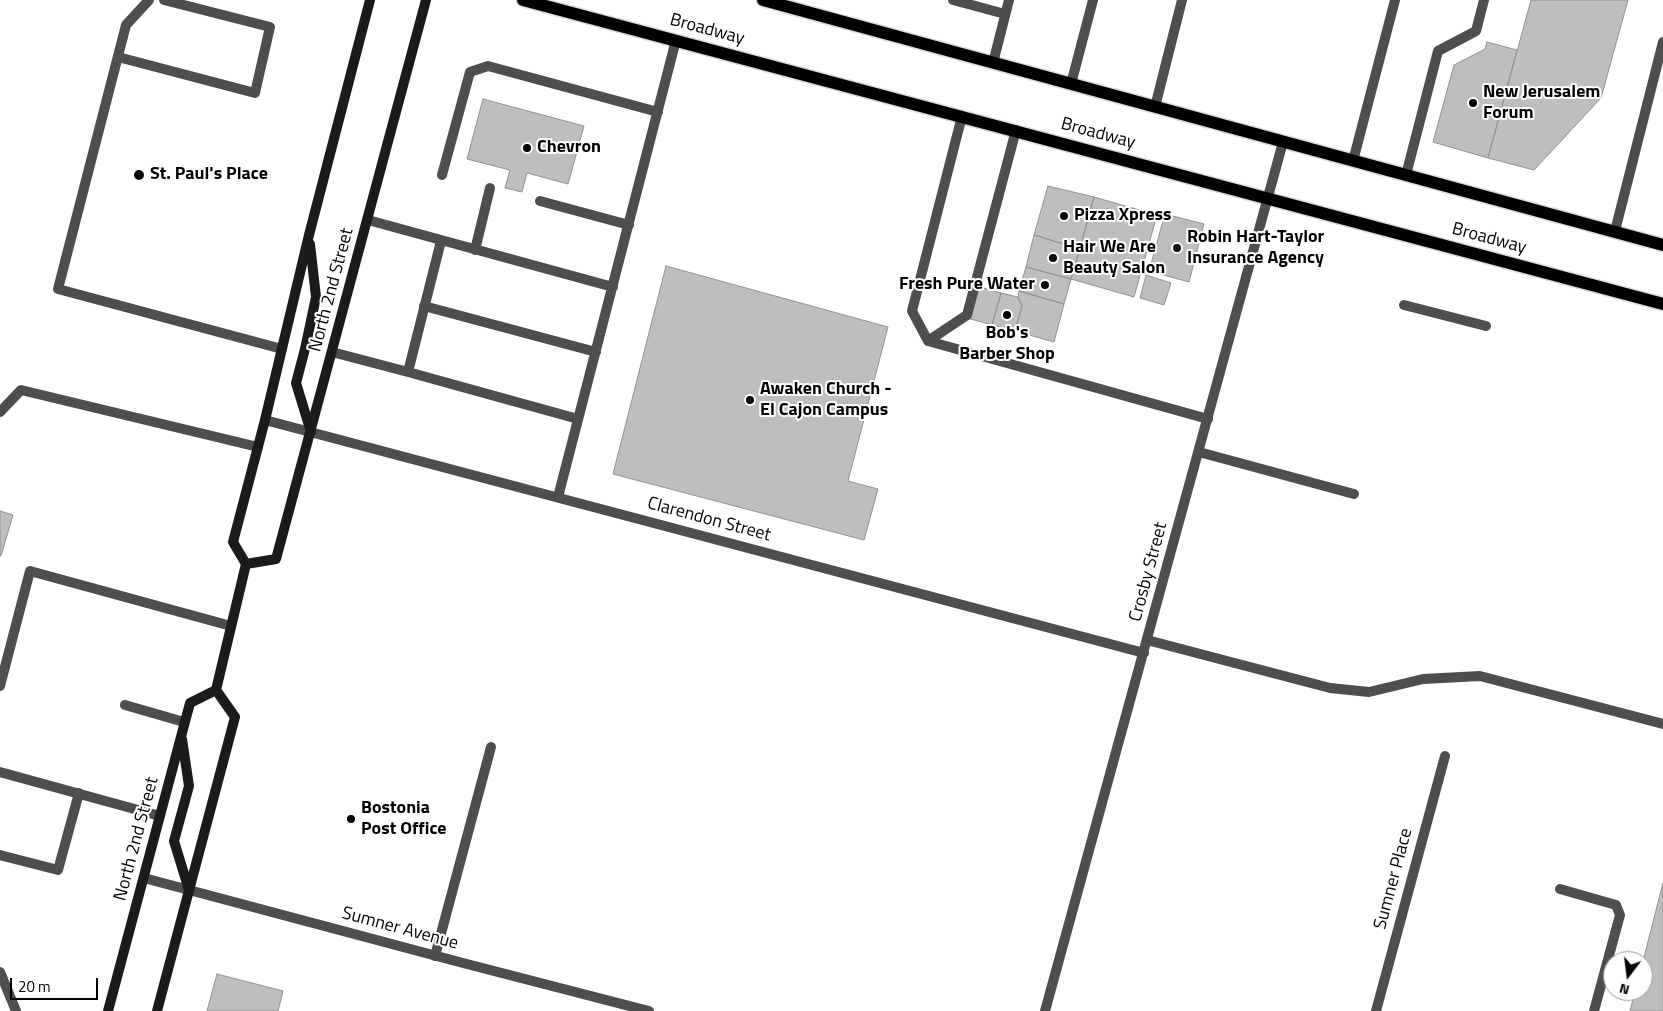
<!DOCTYPE html>
<style>
body{margin:0}
#map{position:relative;width:1663px;height:1011px;overflow:hidden;background:#fff;font-family:"Titillium Web",sans-serif}
canvas{display:block}
.north{position:absolute;left:1603px;top:951px;width:50px;height:50px;box-sizing:border-box;background:#fff;border:1px solid #999;border-radius:50%;rotate:195deg;font-size:14px;font-weight:700;line-height:20px;text-align:center;color:#000}
.north::after{content:'';display:block;margin:auto;width:18px;height:22px;background:#000;clip-path:polygon(50% 0,100% 100%,50% 72%,0 100%)}
.scale{position:absolute;left:10px;top:978px;width:88px;height:22px;box-sizing:border-box;border:2px solid #000;border-top:0;padding-left:6px;font-size:15px;line-height:18px;white-space:nowrap;color:#000;-webkit-text-stroke:4px #fff;paint-order:stroke}
</style>
<div id="map">
<canvas width="1663" height="1011"></canvas>
<div class="north">N</div>
<div class="scale">20 m</div>
</div>
<script>
const ctx = document.querySelector('canvas').getContext('2d');
ctx.lineJoin = 'round';
function paint(path, color) { ctx.fillStyle = color; ctx.fill(path, 'evenodd'); }
const toPath = rows => new Path2D(rows.map(r => 'M' + r).join(''));
function trace(path, color, width, dash) { ctx.strokeStyle = color; ctx.lineWidth = width; ctx.lineCap = dash ? 'butt' : 'round'; ctx.setLineDash(dash || []); ctx.stroke(path); }
function write(font, color, halo, rows, align = 'center') {
  ctx.font = font + ' "Titillium Web",sans-serif'; ctx.lineWidth = 4; ctx.setLineDash([]); ctx.textBaseline = 'middle'; ctx.strokeStyle = halo; ctx.fillStyle = color; for (const [text, x, y, turn = 0] of rows) {
    ctx.save(); ctx.translate(x, y); ctx.rotate((+turn || 0) * Math.PI / 180); ctx.textAlign = isNaN(turn) ? turn : align; if (halo) ctx.strokeText(text, 0, 0); ctx.fillText(text, 0, 0); ctx.restore();
  }
}
const building = toPath([
 [1531,0,1628,0,1601,98,1534,170,1488,158,1531,0],
 [1487,42,1517,50,1488,158,1433,142,1454,65,1485,49,1487,42],
 [483,99,584,126,568,184,527,173,522,192,505,188,510,170,467,159,483,99],
 [1048,186,1094,197,1080,249,1034,235,1048,186],
 [1094,197,1157,215,1134,297,1071,279,1094,197],
 [1165,214,1204,224,1189,282,1149,271,1165,214],
 [1034,235,1080,249,1071,279,1026,267,1034,235],
 [666,266,888,327,848,481,878,489,864,540,613,474,666,266],
 [1026,267,1071,279,1064,304,1019,291,1026,267],
 [1146,275,1171,283,1164,305,1140,298,1146,275],
 [976,286,1001,293,992,325,967,318,976,286],
 [1019,291,1064,304,1054,342,1015,331,1022,306,1018,297,1019,291],
 [1001,293,1018,297,1022,306,1015,331,992,325,1001,293],
 [0,511,13,515,1,556,0,556,0,511],
 [1663,883,1663,1011,1630,1011,1635,991,1643,991,1643,961,1663,883],
 [217,974,283,991,278,1011,207,1011,217,974]
]);
paint(building, '#bebebe');
trace(building, '#929292', 1);
const primary = toPath([
 [523,0,1663,304],
 [763,0,1663,245]
]);
trace(primary, '#dbdbdb', 15);
trace(toPath([
 [149,0,126,25,58,289,282,349],
 [953,0,1005,14],
 [118,57,255,93,270,27,164,0],
 [993,63,1009,0],
 [1071,84,1093,0],
 [1155,107,1182,0],
 [962,116,912,311,928,341,1208,419],
 [1353,161,1395,0],
 [442,175,470,72,488,66,658,112],
 [1406,175,1438,51,1476,31,1484,0],
 [540,201,629,225],
 [368,220,613,287],
 [1615,231,1663,42],
 [475,250,490,188],
 [1404,305,1486,326],
 [424,306,596,352],
 [928,341,967,315,1016,130],
 [332,352,408,372,441,241],
 [408,372,578,419],
 [0,412,21,390,258,447],
 [1199,452,1354,494],
 [558,497,676,40],
 [1147,640,1330,688,1369,692,1423,679,1480,676,1663,724],
 [0,686,30,571,231,626],
 [125,705,184,722],
 [0,772,160,816],
 [0,855,58,870,79,793],
 [1560,889,1616,905,1620,915,1594,1011],
 [435,956,491,747],
 [0,972,16,1011]
]), '#4e4e4e', 10);
trace(toPath([
 [265,420,1144,653],
 [144,878,463,963,649,1011],
 [1045,1011,1283,142],
 [1376,1011,1445,756]
]), '#4e4e4e', 10);
trace(toPath([
 [310,244,316,297,305,349,296,383,311,432],
 [246,564,276,559,426,0],
 [182,739,189,786,174,841,189,890],
 [108,1011,190,703,216,690],
 [157,1011,235,717,216,690,246,564,233,542,265,420,309,235,370,0]
]), '#1b1b1b', 10);
trace(primary, '#000', 12);
for (const [x, y, r, color] of [
 [1473,103,5,"#000"],
 [527,148,5,"#000"],
 [139,175,6,"#000"],
 [1064,216,5,"#000"],
 [1177,248,5,"#000"],
 [1053,258,5,"#000"],
 [1045,285,5,"#000"],
 [1007,315,5,"#000"],
 [750,400,5,"#000"],
 [351,819,5,"#000"]
]) { const dot = new Path2D(); dot.arc(x, y, r, 0, 2 * Math.PI); ctx.fillStyle = color; ctx.fill(dot); trace(dot, '#fff', 2); }
write('18px', '#000', '#fff', [
 ["Broadway",707,30,15],
 ["Broadway",1098,134,15],
 ["Broadway",1489,239,15],
 ["North 2nd Street",332,290,-75],
 ["Clarendon Street",709,520,15],
 ["Crosby Street",1149,572,-75],
 ["North 2nd Street",137,839,-75],
 ["Sumner Place",1394,879,-75],
 ["Sumner Avenue",400,929,15]
]);
write('bold 18px', '#000', '#fff', [
 ["New Jerusalem",1483,93],
 ["Forum",1483,114],
 ["Chevron",537,148],
 ["St. Paul's Place",150,175],
 ["Pizza Xpress",1074,216],
 ["Robin Hart-Taylor",1187,238],
 ["Insurance Agency",1187,259],
 ["Hair We Are",1063,248],
 ["Beauty Salon",1063,269],
 ["Fresh Pure Water",1035,285,"right"],
 ["Bob's",1007,334,"center"],
 ["Barber Shop",1007,355,"center"],
 ["Awaken Church -",760,390],
 ["El Cajon Campus",760,411],
 ["Bostonia",361,809],
 ["Post Office",361,830]
], 'left');
</script>
